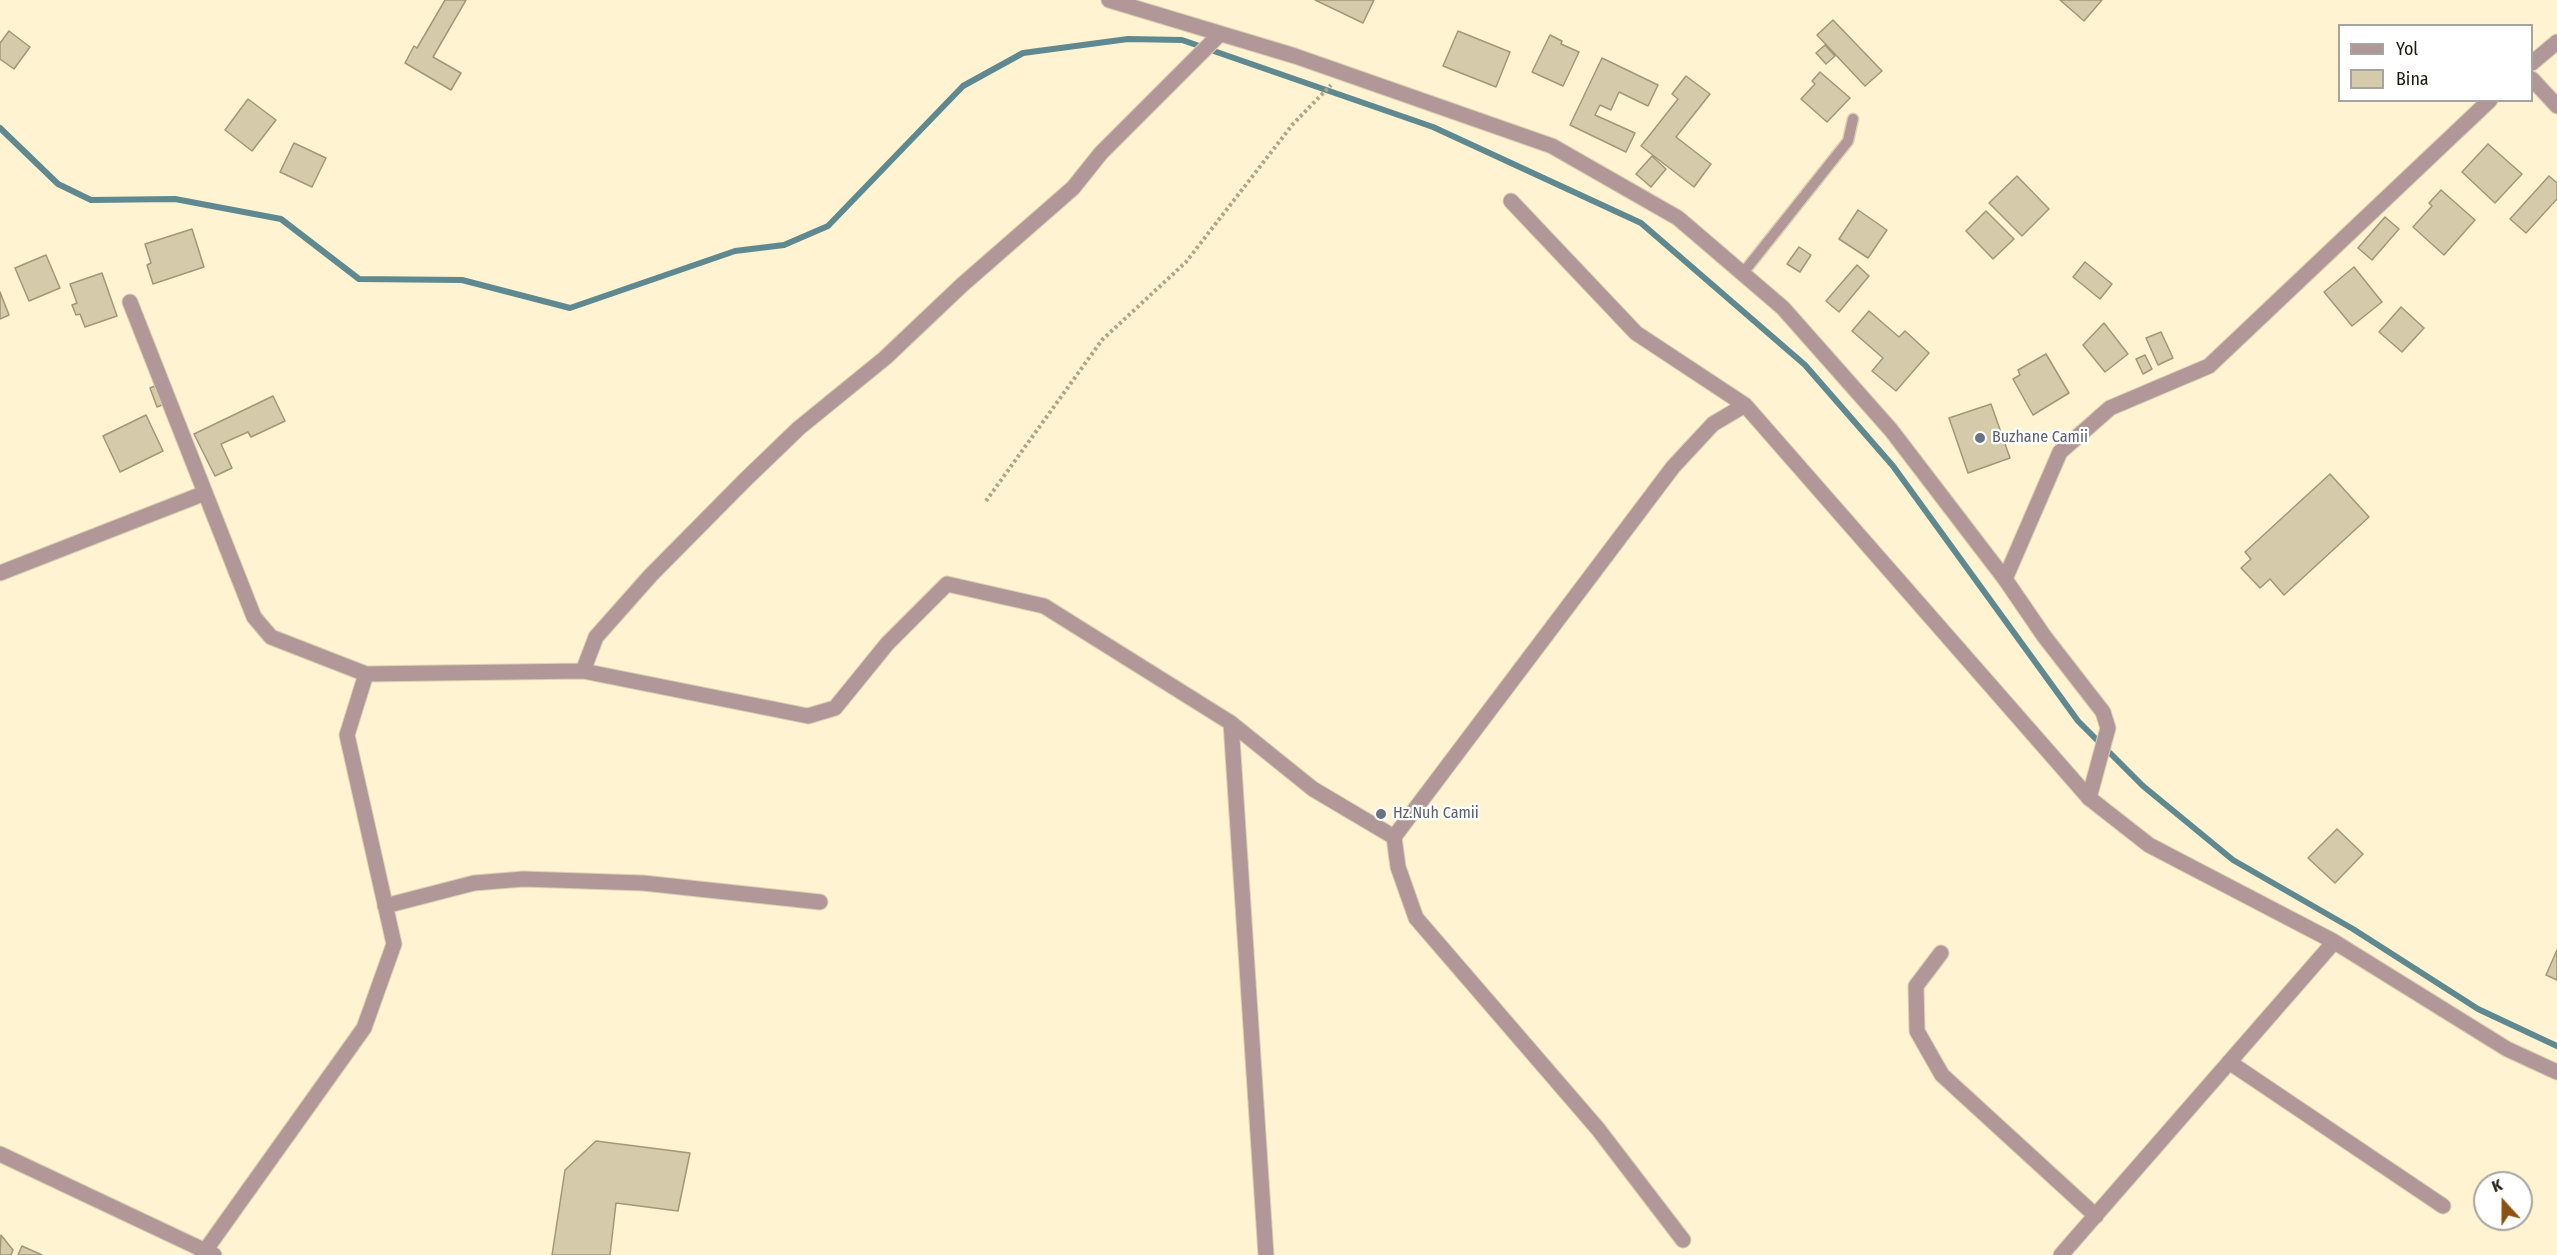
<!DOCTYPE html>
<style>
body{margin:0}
#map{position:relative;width:2557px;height:1255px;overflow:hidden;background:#fff3d1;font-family:"Fira Sans Condensed",sans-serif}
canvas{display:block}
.legend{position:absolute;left:2338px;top:24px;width:195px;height:78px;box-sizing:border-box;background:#fff;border:2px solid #a6a49f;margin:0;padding:8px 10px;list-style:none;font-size:18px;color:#201b0f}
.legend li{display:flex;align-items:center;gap:12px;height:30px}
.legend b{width:30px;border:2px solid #a6a49f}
.north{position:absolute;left:2473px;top:1171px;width:60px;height:60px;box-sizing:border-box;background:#fff;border:2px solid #a6a49f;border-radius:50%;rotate:339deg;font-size:16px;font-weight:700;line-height:24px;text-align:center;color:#201b0f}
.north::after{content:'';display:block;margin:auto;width:21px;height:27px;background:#8d5110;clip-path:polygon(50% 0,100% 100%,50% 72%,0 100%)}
</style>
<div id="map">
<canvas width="2557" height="1255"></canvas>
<ul class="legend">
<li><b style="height:8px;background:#b19797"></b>Yol</li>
<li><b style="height:16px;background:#d5caa9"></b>Bina</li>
</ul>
<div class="north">K</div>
</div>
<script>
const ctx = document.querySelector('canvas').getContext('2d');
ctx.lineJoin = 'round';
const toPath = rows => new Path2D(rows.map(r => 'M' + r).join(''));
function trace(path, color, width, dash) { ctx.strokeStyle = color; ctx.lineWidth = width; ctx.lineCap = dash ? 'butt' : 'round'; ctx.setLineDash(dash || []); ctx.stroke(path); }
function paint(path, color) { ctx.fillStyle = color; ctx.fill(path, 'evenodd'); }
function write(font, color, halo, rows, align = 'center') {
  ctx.font = font + ' "Fira Sans Condensed",sans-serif'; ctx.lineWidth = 4.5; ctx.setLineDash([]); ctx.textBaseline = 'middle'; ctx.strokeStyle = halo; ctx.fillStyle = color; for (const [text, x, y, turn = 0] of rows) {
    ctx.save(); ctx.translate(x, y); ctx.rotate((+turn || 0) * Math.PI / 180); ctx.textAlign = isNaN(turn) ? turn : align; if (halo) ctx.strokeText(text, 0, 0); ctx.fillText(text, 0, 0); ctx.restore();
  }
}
trace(toPath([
 [0,128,58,184,91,200,175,199,281,219,359,279,462,280,570,308,735,251,784,245,828,226,963,86,1023,53,1128,39,1182,40,1433,127,1641,223,1805,365,1893,466,2078,721,2143,786,2233,860,2353,929,2478,1009,2557,1046]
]), '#5e8990', 6);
const building = toPath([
 [445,0,466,0,433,57,461,73,451,90,405,63,414,46,417,48,445,0],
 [1315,0,1374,0,1363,23,1315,0],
 [2060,0,2102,0,2084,21,2060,0],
 [1833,20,1882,71,1865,86,1817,35,1833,20],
 [9,31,30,47,14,69,0,59,0,43,9,31],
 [1458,31,1510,52,1496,87,1443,66,1458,31],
 [1550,35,1562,41,1561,44,1579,52,1563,86,1532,72,1550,35],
 [1825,45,1835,56,1826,64,1816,53,1825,45],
 [1602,58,1658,85,1648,106,1619,92,1611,110,1600,105,1595,115,1635,133,1626,152,1570,125,1602,58],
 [1820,72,1850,98,1827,122,1801,99,1815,84,1812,81,1820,72],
 [1686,76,1710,94,1676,137,1711,164,1694,187,1641,146,1678,99,1672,94,1686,76],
 [248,99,276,120,252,151,225,130,248,99],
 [294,143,326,158,312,187,280,172,294,143],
 [2488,144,2522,174,2495,203,2462,172,2488,144],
 [1652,156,1666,169,1651,187,1636,174,1652,156],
 [2017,176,2049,209,2022,236,1989,203,2017,176],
 [2549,176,2557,183,2557,199,2526,233,2510,219,2549,176],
 [2441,190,2475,220,2444,255,2413,227,2432,206,2429,203,2441,190],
 [1858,210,1887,230,1868,258,1839,239,1858,210],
 [1986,211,2014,239,1993,259,1966,231,1986,211],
 [2385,217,2399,229,2372,260,2358,248,2385,217],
 [192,229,204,267,153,284,147,265,151,263,145,244,192,229],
 [1799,247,1811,255,1800,272,1787,264,1799,247],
 [46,255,60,288,29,301,15,268,46,255],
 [2085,262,2112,284,2100,299,2073,277,2085,262],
 [1857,265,1869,276,1839,312,1826,301,1857,265],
 [2354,267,2382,302,2352,326,2324,292,2354,267],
 [102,273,117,316,85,327,80,314,76,315,72,305,77,303,70,284,102,273],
 [0,292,9,315,0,319,0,292],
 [2401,307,2424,328,2402,352,2379,332,2401,307],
 [1869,311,1899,337,1905,331,1929,353,1896,391,1872,371,1883,358,1852,331,1869,311],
 [2104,323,2128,354,2105,372,2083,345,2104,323],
 [2161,332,2173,358,2158,365,2146,338,2161,332],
 [2046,354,2069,393,2033,415,2013,379,2020,375,2018,370,2046,354],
 [2145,355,2152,369,2143,374,2136,359,2145,355],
 [159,384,167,403,157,407,150,388,159,384],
 [273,396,285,421,251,437,248,432,221,444,232,468,215,476,194,434,273,396],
 [1991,404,2010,458,1968,473,1949,418,1991,404],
 [146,415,163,451,120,472,103,436,146,415],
 [2330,474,2369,517,2284,595,2270,579,2260,588,2241,568,2251,559,2245,552,2330,474],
 [2337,829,2363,854,2335,883,2308,858,2337,829],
 [2557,950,2557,980,2546,975,2557,950],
 [596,1141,690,1153,678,1211,616,1203,610,1255,552,1255,565,1170,596,1141],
 [1,1235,13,1250,11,1255,0,1255,1,1235],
 [22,1246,42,1255,18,1255,22,1246]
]);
paint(building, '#d5caa9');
trace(building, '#a29778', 1.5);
const service = toPath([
 [1743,273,1848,141,1853,119]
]);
const minor = toPath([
 [2532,63,2557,42],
 [2532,79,2557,106],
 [1511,201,1636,333,1745,405],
 [130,302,254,617,271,637,366,674,583,671,808,716,835,708,887,644,947,584,1044,606,1231,723,1313,789,1394,837,1673,467,1713,424,1745,405,2089,798],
 [0,573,205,493],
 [2005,579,2060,452,2110,408,2209,366,2490,100],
 [583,671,596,637,651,575,746,479,799,428,885,358,962,285,1073,188,1101,153,1220,34],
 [1231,723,1266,1255],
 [1394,837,1398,867,1416,918,1598,1129,1683,1240],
 [385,906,474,883,523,879,643,883,820,902],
 [1941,953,1916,986,1917,1031,1942,1075,2096,1216],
 [2229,1062,2443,1206],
 [202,1255,364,1028,394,944,347,735,366,674],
 [2061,1255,2334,942]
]);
const tertiary = toPath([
 [1109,0,1295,56,1552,146,1678,218,1783,308,1891,430,2005,579,2044,636,2103,712,2108,728,2089,798,2149,845,2333,941,2507,1049,2557,1072],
 [0,1154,214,1255]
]);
trace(service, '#dbd0b2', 13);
trace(minor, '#dbd0b2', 17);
trace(tertiary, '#dbd0b2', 17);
trace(toPath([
 [986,501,1102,340,1186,262,1293,124,1331,85]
]), '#aea58b', 4, [3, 3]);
trace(service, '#b19797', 10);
trace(minor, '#b19797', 15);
trace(tertiary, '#b19797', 15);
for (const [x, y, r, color] of [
 [1980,438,6,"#6b7280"],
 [1381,814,6,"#6b7280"]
]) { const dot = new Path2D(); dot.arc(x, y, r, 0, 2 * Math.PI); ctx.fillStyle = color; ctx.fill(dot); trace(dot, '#fff', 2); }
write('16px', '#5b616d', '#fff', [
 ["Buzhane Camii",1992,438],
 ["Hz.Nuh Camii",1393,814]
], 'left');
</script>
